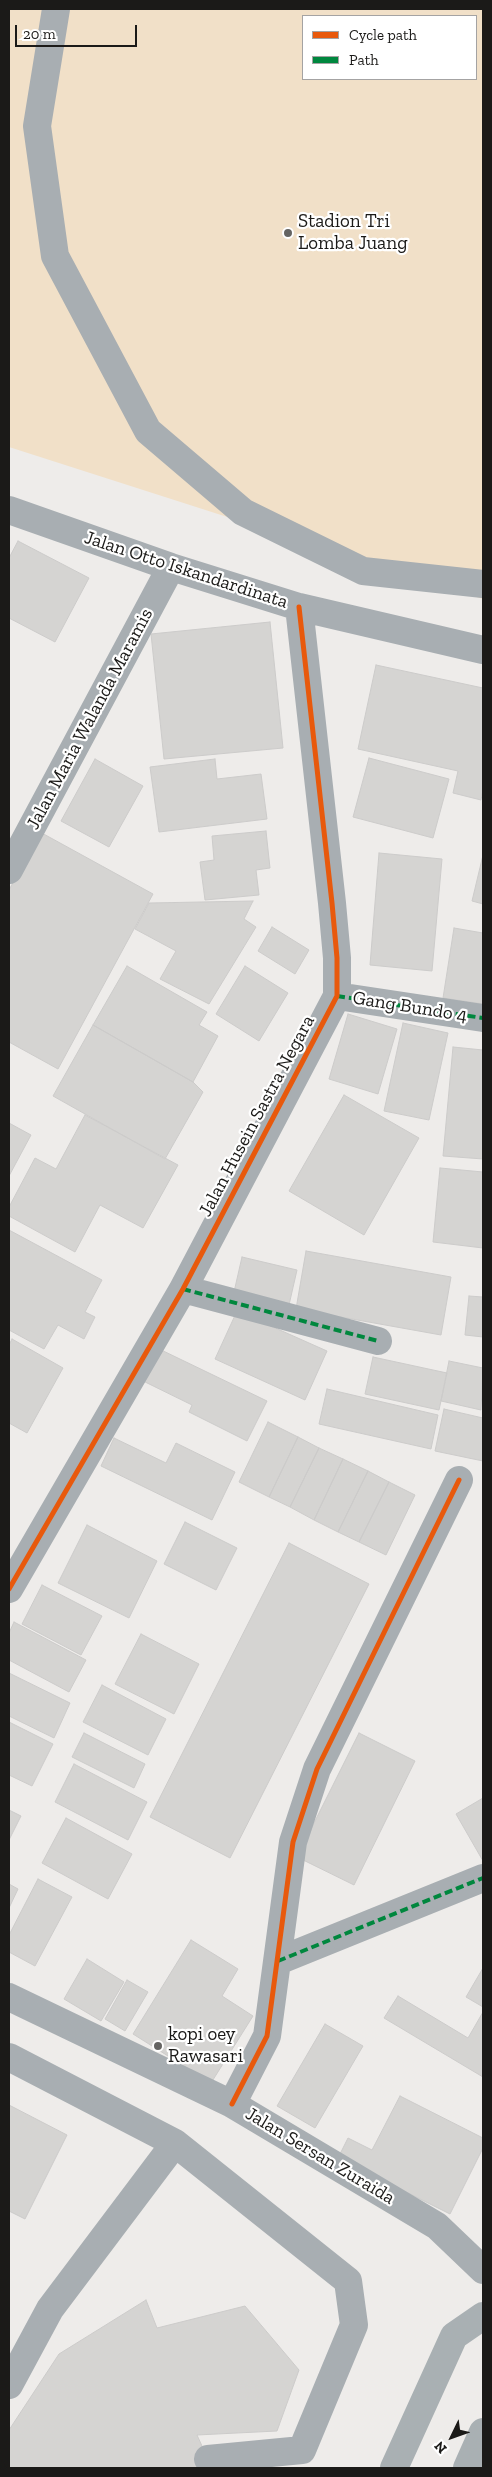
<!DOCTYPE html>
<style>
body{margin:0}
#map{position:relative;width:492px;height:2477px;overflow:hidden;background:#eeecea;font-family:"Zilla Slab",serif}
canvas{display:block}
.frame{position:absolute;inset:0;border:10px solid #1b1a18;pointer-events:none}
.legend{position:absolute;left:302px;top:15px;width:175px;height:65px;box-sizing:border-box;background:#fff;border:1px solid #a4a3a3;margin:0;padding:6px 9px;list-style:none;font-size:15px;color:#1b1a18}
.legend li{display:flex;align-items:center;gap:10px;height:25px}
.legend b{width:25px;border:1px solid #a4a3a3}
.north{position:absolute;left:427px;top:2412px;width:50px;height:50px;-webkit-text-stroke:4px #fff;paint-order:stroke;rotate:228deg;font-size:14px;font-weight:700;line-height:20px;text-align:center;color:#1b1a18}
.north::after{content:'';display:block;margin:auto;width:18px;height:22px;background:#1b1a18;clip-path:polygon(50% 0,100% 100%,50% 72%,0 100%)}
.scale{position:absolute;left:15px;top:25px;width:122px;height:22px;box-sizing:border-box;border:2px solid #1b1a18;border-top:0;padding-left:6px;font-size:15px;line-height:18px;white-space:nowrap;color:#1b1a18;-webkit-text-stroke:4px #fff;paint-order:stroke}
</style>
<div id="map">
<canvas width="492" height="2477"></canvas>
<div class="frame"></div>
<ul class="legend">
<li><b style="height:6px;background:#e8590c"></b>Cycle path</li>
<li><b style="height:6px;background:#00873e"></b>Path</li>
</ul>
<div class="north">N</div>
<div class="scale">20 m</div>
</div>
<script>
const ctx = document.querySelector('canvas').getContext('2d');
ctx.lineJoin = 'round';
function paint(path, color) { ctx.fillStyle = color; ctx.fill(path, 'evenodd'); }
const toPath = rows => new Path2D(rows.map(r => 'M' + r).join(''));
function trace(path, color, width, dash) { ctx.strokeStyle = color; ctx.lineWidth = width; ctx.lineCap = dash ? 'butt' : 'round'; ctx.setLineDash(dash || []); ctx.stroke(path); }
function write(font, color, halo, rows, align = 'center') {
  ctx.font = font + ' "Zilla Slab",serif'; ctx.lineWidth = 4.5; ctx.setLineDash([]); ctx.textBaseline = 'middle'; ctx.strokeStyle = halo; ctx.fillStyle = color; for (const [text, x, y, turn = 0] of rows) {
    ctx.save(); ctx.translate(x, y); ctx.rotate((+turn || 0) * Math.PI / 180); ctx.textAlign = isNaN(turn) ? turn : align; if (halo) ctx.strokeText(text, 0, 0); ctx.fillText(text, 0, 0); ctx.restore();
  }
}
paint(toPath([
 [9,9,483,9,483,599,9,447],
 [303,16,476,16,476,79,303,79]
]), '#f1e0c8');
const building = toPath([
 [18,541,89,578,55,642,9,618,9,558,18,541],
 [270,622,283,748,164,759,151,634,270,622],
 [376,665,483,688,483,790,481,800,453,793,458,771,358,749,376,665],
 [369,758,449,779,433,838,353,817,369,758],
 [95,759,143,786,109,847,61,821,95,759],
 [215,759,217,779,261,774,267,819,159,832,150,767,215,759],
 [266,831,270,868,256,870,259,895,205,900,200,862,214,860,212,836,266,831],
 [40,832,153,894,58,1069,9,1042,9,890,40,832],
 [379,853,442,859,432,971,370,965,379,853],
 [483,855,483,904,472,901,483,855],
 [253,901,244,919,256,927,209,1004,160,979,176,951,135,929,149,903,253,901],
 [272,927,309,950,295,974,258,951,272,927],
 [454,928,483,933,483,1004,443,998,454,928],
 [127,966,207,1012,199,1025,218,1036,193,1082,93,1025,127,966],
 [245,966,288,993,259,1041,216,1014,245,966],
 [348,1014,397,1029,378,1094,329,1079,348,1014],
 [403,1023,448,1033,429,1120,384,1111,403,1023],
 [93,1025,193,1082,203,1092,165,1159,53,1096,93,1025],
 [453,1047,483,1050,483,1159,443,1156,453,1047],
 [344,1095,419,1138,364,1235,289,1191,344,1095],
 [85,1115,178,1165,143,1228,100,1205,75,1252,9,1216,9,1207,35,1158,56,1169,85,1115],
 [9,1123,31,1135,9,1176,9,1123],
 [440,1168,483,1172,483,1248,433,1242,440,1168],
 [9,1230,102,1280,85,1312,95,1317,84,1339,58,1325,44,1349,9,1330,9,1230],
 [306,1251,451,1277,441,1335,296,1309,306,1251],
 [242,1257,297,1270,289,1305,234,1292,242,1257],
 [469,1296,483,1297,483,1337,465,1335,469,1296],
 [237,1311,327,1351,305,1400,215,1359,237,1311],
 [12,1339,63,1368,27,1433,9,1423,9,1345,12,1339],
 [155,1347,267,1401,247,1441,189,1412,192,1405,139,1379,155,1347],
 [373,1357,447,1373,439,1410,365,1394,373,1357],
 [449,1361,483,1368,481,1410,441,1401,449,1361],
 [327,1389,438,1415,431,1449,319,1424,327,1389],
 [444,1409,483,1418,483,1461,435,1451,444,1409],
 [268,1422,298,1437,269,1497,239,1482,268,1422],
 [298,1437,319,1448,290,1507,269,1497,298,1437],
 [114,1438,166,1463,176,1443,235,1472,212,1520,101,1466,114,1438],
 [319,1448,343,1459,314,1520,290,1507,319,1448],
 [343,1459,368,1471,338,1532,314,1520,343,1459],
 [368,1471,389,1482,359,1542,338,1532,368,1471],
 [389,1482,415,1495,386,1555,359,1542,389,1482],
 [185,1522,237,1548,216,1590,164,1564,185,1522],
 [87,1525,157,1561,129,1618,58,1583,87,1525],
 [289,1543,369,1584,230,1858,150,1817,289,1543],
 [42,1585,102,1616,81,1655,22,1624,42,1585],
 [14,1622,86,1660,69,1692,9,1660,9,1633,14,1622],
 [141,1634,199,1664,174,1714,115,1684,141,1634],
 [9,1673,70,1703,54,1738,9,1716,9,1673],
 [102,1685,166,1719,148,1755,83,1722,102,1685],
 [9,1722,53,1744,32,1786,9,1775,9,1722],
 [84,1733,145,1764,134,1788,72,1757,84,1733],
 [359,1733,415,1761,354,1885,297,1857,359,1733],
 [74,1764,147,1802,128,1840,55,1802,74,1764],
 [483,1798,483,1861,456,1814,483,1798],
 [9,1810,21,1816,9,1840,9,1810],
 [66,1818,132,1854,108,1899,42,1863,66,1818],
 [38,1879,72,1897,35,1966,9,1952,9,1935,38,1879],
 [9,1884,18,1889,9,1908,9,1884],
 [191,1940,238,1969,222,1996,253,2016,211,2083,133,2034,191,1940],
 [87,1959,124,1982,101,2021,64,1999,87,1959],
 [483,1968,483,2007,466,1997,483,1968],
 [127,1980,148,1992,125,2031,105,2019,127,1980],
 [398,1996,468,2038,483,2012,483,2077,384,2018,398,1996],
 [325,2024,363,2046,315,2128,277,2106,325,2024],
 [400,2096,483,2138,483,2148,450,2214,338,2158,348,2138,372,2150,400,2096],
 [9,2105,67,2135,25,2219,9,2211,9,2105],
 [146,2300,157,2328,245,2306,299,2370,277,2431,197,2435,212,2468,9,2468,9,2430,59,2354,146,2300]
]);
paint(building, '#d5d4d2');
trace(building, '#cccbca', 1);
trace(toPath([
 [56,9,37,126,55,256,148,431,243,512,363,571,483,584],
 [9,510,171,567,299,607,483,650],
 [9,870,171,567],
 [337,996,483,1018],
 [183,1289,378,1341],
 [9,1589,183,1289,337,996,337,958,332,903,299,607],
 [278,1961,483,1878],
 [9,1997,232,2104,437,2226,483,2270],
 [9,2057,175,2143,348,2281,354,2325,302,2450,208,2459],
 [232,2104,267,2036,293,1842,317,1769,459,1480],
 [9,2385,50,2309,175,2143]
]), '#a8aeb2', 28);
trace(toPath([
 [394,2468,454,2336,483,2316],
 [467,2468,483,2432]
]), '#a9b0b3', 28);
trace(toPath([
 [337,996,483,1018],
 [183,1289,378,1341],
 [278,1961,483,1878]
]), '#00873e', 4, [8, 4]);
trace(toPath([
 [9,1589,183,1289,337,996,337,958,332,903,299,607],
 [232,2104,267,2036,293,1842,317,1769,459,1480]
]), '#e8590c', 5);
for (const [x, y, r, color] of [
 [288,233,5,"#656462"],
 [158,2046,5,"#656462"]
]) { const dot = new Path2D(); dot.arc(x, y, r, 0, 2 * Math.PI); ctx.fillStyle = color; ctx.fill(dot); trace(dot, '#fff', 2); }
write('19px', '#1b1a18', '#fff', [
 ["Stadion Tri",298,222],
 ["Lomba Juang",298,244],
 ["kopi oey",168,2035],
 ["Rawasari",168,2057]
], 'left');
write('19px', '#1b1a18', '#fff', [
 ["Jalan Otto Iskandardinata",186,570,18],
 ["Jalan Maria Walanda Maramis",90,719,-62],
 ["Gang Bundo 4",410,1007,9],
 ["Jalan Husein Sastra Negara",257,1116,-62],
 ["Jalan Sersan Zuraida",320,2156,31]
]);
</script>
